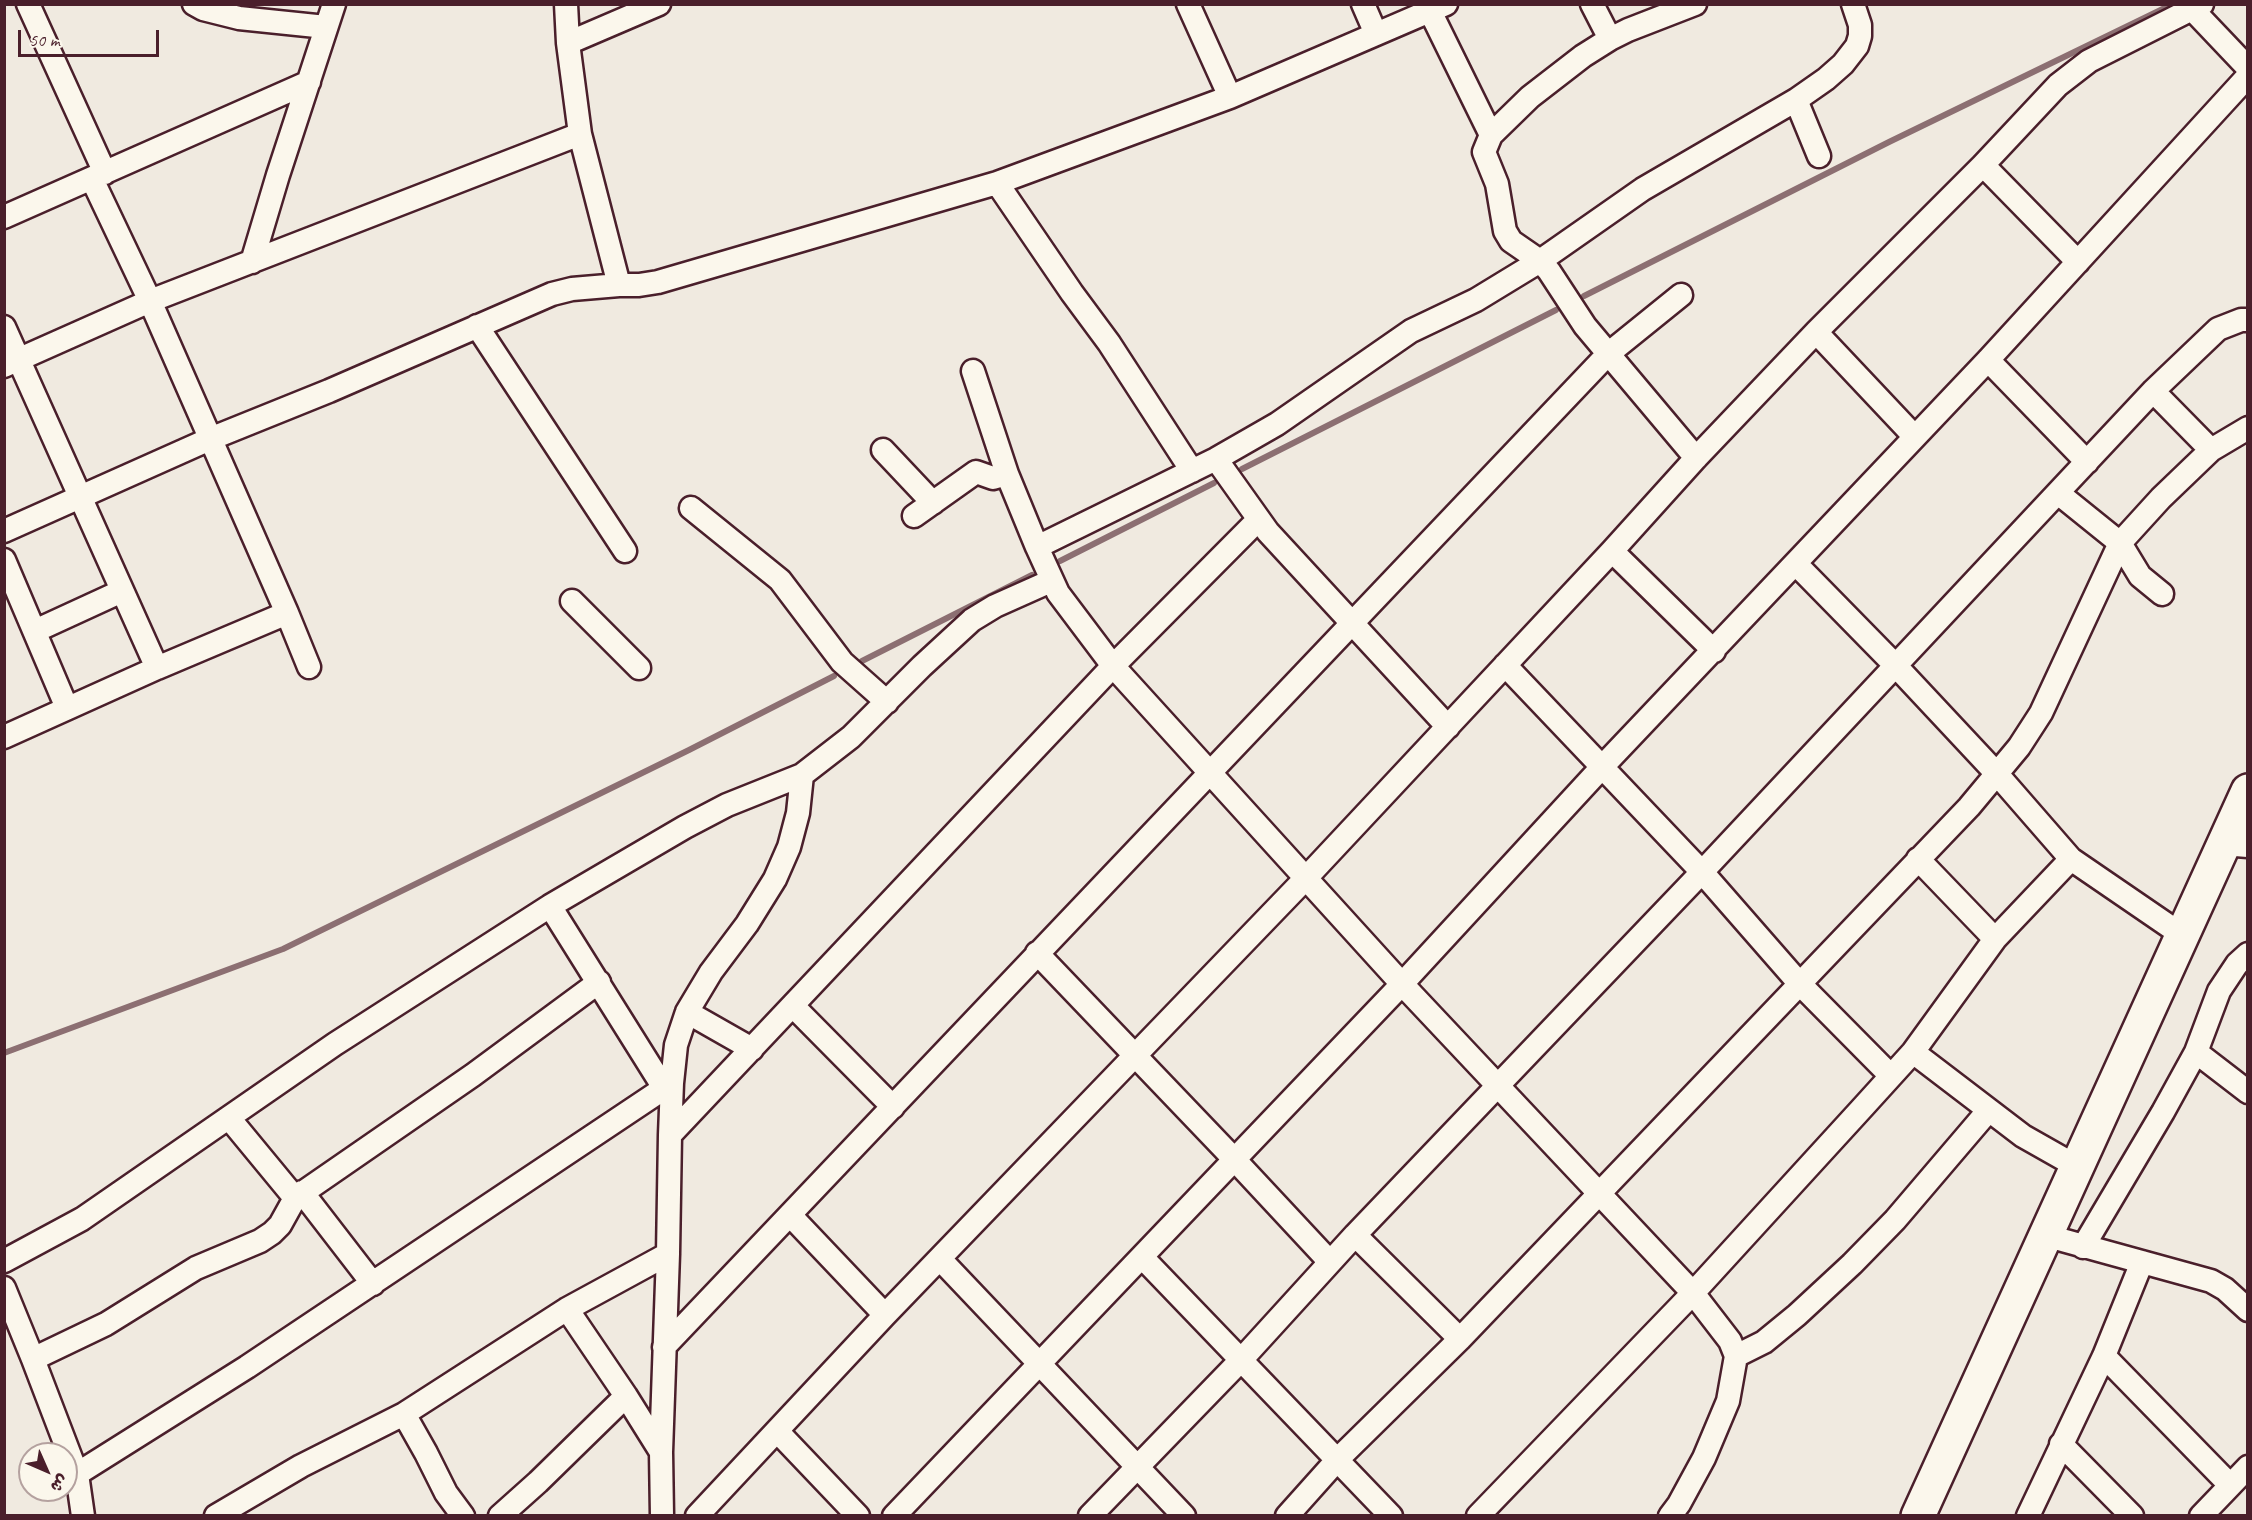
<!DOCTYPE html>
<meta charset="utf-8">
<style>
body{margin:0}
#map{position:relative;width:2252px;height:1520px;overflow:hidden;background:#f0eae0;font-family:Caveat,"Playpen Sans Arabic",sans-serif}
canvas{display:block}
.frame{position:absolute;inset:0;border:6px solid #4a1f2b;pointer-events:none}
.north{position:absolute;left:18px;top:1442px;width:60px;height:60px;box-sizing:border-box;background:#fbf7ec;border:2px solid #b4a19f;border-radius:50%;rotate:135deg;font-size:16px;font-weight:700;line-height:24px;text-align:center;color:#4a1f2b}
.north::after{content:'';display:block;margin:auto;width:21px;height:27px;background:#4a1f2b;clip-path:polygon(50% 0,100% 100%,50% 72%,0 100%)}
.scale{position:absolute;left:18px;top:30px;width:141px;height:27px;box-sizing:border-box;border:3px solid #4a1f2b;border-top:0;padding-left:8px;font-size:18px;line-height:21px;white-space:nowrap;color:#4a1f2b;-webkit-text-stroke:4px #fbf7ec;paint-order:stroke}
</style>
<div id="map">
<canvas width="2252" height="1520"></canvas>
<div class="frame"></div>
<div class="north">ش</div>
<div class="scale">50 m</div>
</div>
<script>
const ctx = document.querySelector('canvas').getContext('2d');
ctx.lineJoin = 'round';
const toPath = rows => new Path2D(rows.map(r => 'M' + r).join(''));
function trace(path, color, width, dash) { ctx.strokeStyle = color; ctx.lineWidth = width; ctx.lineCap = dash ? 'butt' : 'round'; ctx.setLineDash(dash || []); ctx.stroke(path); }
trace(toPath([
 [1584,296,1889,142,2173,4],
 [1242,469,1556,310],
 [1060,561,1214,483],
 [862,661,1032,575],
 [4,1053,283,949,689,750,834,676]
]), '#8c6f72', 6);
const street = toPath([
 [28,4,105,173],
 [194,4,203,9,239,18,326,27],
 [566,4,568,43,580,134,619,285,639,285,658,282,997,183,1230,97,1446,4],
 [1188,4,1230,97],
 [1363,4,1376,34],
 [1592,4,1610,39],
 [1695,4,1628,30,1610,39,1583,56,1530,97,1491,135,1484,152,1497,184,1505,231,1511,241,1540,261,1549,271,1585,326,1696,458],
 [2192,9,2248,68],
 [1430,11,1491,135],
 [568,43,659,4],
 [1796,100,1819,156],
 [1983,165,2078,262],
 [92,179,150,301,287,613,309,667],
 [997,183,1072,293,1109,343,1192,471],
 [4,217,309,82],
 [252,262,278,175,334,4],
 [477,326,625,551],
 [4,327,157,668],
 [1816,332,1914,436],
 [1988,360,2087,462],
 [4,366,150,301,580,134],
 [973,371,1007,474,1037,547,1216,459,1277,424,1411,331,1476,300,1540,261,1643,189,1796,100,1826,79,1843,64,1857,46,1860,36,1860,25,1853,4],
 [883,450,933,503],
 [2211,450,2248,428],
 [1216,459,1268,532,1448,727],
 [2058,493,2120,543,2140,576,2162,594],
 [691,508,780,580,842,662,887,702],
 [914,516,976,472,993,478,1007,474],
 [4,531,210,439,329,391,552,294,572,289,619,285],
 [1037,547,1058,593,1113,666,1402,984,1693,1293,1730,1341,1736,1356,1728,1401,1704,1458,1679,1504,1670,1516],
 [1612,551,1714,651],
 [4,560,67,708],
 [1796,564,1896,666,1997,774,2071,859,2182,935],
 [572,601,639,668],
 [35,631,122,591],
 [1505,665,1702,872,1799,983,1891,1076],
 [4,737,157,668,287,613],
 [2223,844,2248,846],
 [1918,859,1995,939],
 [550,906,664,1088],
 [1037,953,1234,1159,1330,1262],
 [793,1006,893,1107],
 [687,1012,752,1049],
 [1913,1052,2023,1136,2076,1166],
 [2196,1052,2248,1092],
 [229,1118,295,1198,473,1075,599,982],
 [670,1135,1113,666,1258,520],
 [302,1192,373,1284],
 [790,1215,885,1315],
 [1355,1235,1460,1339],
 [2044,1235,2211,1281,2225,1289,2248,1310],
 [2083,1247,2163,1112,2196,1052,2219,991,2237,964,2248,954],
 [1142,1257,1391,1516],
 [940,1259,1184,1516],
 [4,1261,82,1219,335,1044,550,906,685,827,727,805,802,775,851,737,922,666,972,620,995,606,1051,581],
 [4,1288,33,1359,106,1324,196,1268,260,1241,272,1233,280,1225,295,1198],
 [567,1309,626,1396,661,1452],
 [664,1347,1608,354,1681,295],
 [1736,1356,1764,1342,1797,1315,1852,1264,1895,1220,1988,1111],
 [2104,1356,2230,1485],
 [33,1359,77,1474,83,1516],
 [404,1414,426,1453,446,1493,463,1516],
 [777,1431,858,1516],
 [2061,1444,2132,1516],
 [77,1474,247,1367,672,1083],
 [216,1516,301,1466,404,1414,567,1309,668,1254],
 [500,1516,538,1482,626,1396],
 [662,1516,661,1452,668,1254,670,1135,672,1083,676,1045,687,1012,711,972,747,924,775,879,789,847,798,813,802,775],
 [697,1516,885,1315,1306,878,1612,551,1696,458,1816,332,1983,165,2058,85,2089,61,2202,4],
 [894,1516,1402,984,1602,767,1988,360,2248,76],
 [1090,1516,1242,1359,1355,1235,1702,872,2153,391,2218,329,2241,320,2248,320],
 [1287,1516,1338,1459,1460,1339,1969,807,2019,747,2041,713,2120,543,2161,498,2211,450,2153,391],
 [1478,1516,1693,1293,1864,1106,1913,1052,1995,939,2071,859],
 [2028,1516,2104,1356,2142,1262],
 [2201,1516,2248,1467]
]);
const highway = toPath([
 [1918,1516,2248,791]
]);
trace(street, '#4a1f2b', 27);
trace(highway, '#4a1f2b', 38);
trace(street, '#fbf7ec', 22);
trace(highway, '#fbf7ec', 33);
</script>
